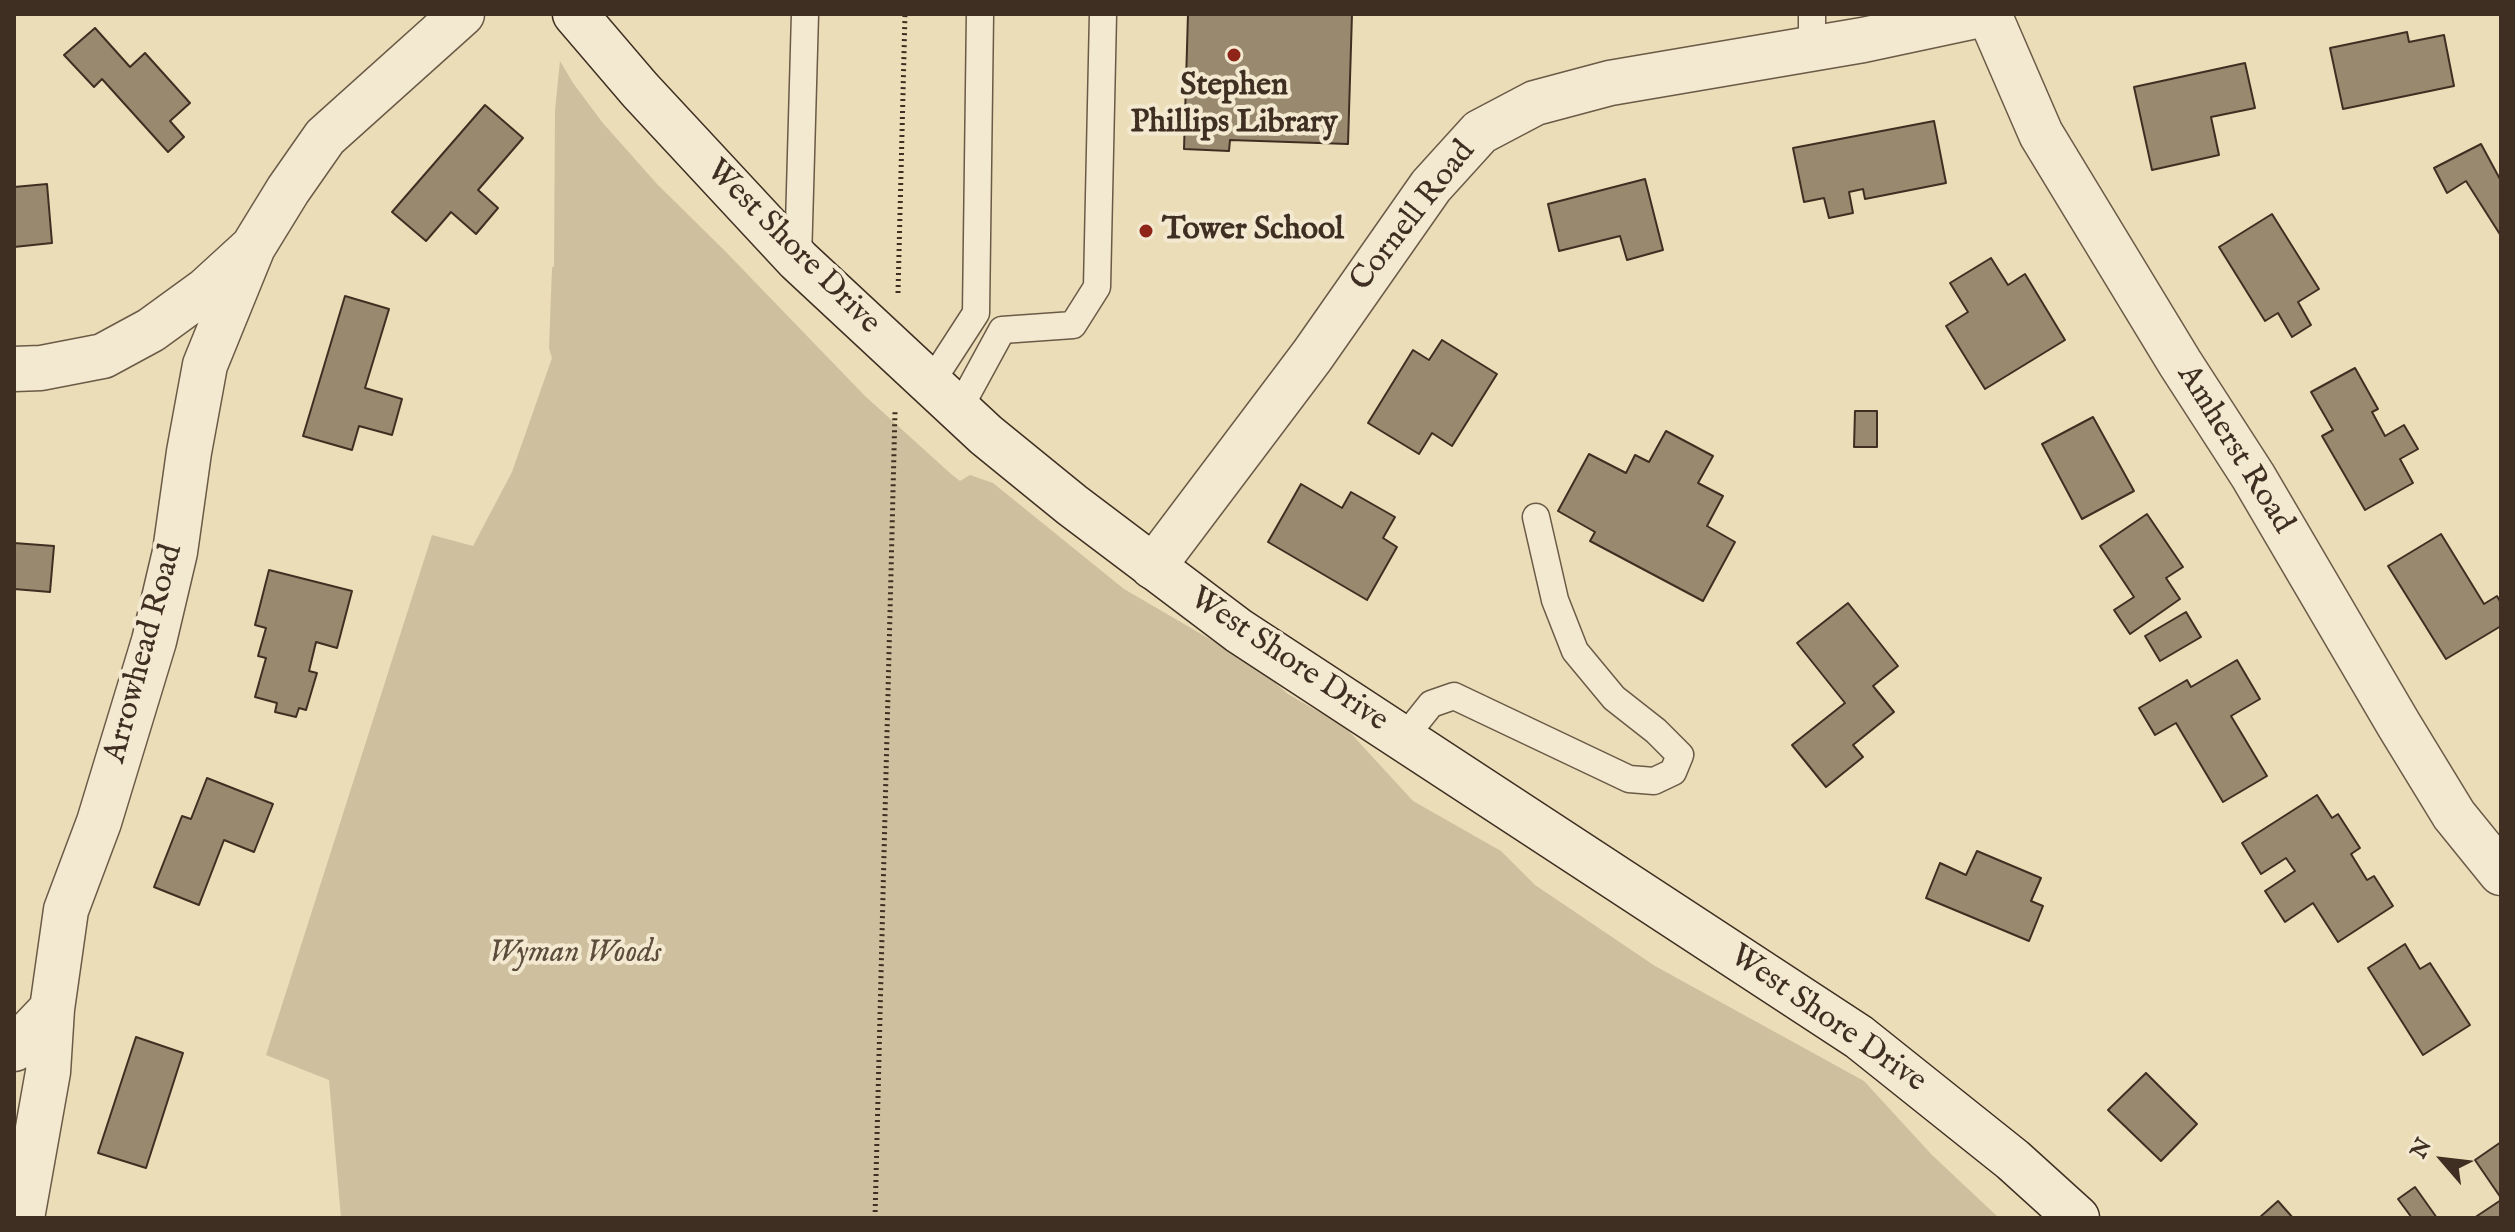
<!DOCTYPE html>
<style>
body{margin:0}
#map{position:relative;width:2515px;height:1232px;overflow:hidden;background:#ebddb7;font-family:"IM FELL English",serif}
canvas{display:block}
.frame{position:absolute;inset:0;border:16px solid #3f2f22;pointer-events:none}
.north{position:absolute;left:2403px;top:1120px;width:80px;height:80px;-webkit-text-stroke:6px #f2e9d0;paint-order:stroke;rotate:298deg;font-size:22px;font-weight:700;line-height:32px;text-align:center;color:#3f2f22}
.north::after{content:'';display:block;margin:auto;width:28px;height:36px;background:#3f2f22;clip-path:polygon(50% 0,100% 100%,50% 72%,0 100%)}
</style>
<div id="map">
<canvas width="2515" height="1232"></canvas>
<div class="frame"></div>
<div class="north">N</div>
</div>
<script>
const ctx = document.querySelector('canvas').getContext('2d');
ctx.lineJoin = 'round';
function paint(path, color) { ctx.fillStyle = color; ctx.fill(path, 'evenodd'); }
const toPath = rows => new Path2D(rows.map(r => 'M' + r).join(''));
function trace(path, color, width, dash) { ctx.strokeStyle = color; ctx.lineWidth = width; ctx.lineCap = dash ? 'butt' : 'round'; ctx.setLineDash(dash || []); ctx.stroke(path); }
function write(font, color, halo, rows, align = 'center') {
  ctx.font = font + ' "IM FELL English",serif'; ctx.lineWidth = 8; ctx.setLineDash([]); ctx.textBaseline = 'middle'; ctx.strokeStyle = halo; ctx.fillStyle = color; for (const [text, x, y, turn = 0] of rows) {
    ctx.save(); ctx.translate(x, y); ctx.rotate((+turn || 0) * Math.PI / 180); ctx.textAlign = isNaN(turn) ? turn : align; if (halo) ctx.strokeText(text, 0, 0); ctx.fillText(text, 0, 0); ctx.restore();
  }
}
paint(toPath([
 [560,61,573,83,602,122,657,184,725,251,865,396,951,474,960,481,970,475,993,483,1124,589,1256,666,1288,694,1345,727,1413,801,1501,851,1535,885,1655,966,1864,1081,1932,1155,1999,1218,341,1218,329,1080,266,1055,432,535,473,546,512,472,552,358,549,348,552,268,554,266,555,110]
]), '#cebf9e');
const building = toPath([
 [1188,14,1352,14,1348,144,1230,140,1229,151,1184,149,1188,14],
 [95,28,130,67,145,53,190,103,170,121,184,137,168,152,102,79,94,87,64,55,95,28],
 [2407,32,2409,42,2444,35,2454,86,2343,109,2330,48,2407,32],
 [2245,63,2255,108,2211,117,2219,155,2152,170,2134,87,2245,63],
 [485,105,523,138,478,190,498,208,476,234,451,212,426,241,392,212,485,105],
 [1934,121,1946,183,1865,199,1863,189,1849,192,1853,213,1829,218,1824,198,1804,202,1793,148,1934,121],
 [2481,144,2501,181,2501,236,2466,181,2447,193,2434,168,2481,144],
 [1645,179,1663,250,1627,260,1620,236,1559,251,1548,204,1645,179],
 [47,184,52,243,14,247,14,187,47,184],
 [2272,214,2319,289,2298,302,2311,325,2292,337,2278,313,2265,321,2219,247,2272,214],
 [1991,258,2008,285,2025,274,2065,340,1985,389,1946,326,1968,312,1950,283,1991,258],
 [345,296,389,309,365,388,402,399,392,435,359,426,352,450,303,436,345,296],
 [1442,340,1497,374,1452,446,1432,433,1419,454,1368,423,1413,350,1429,360,1442,340],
 [2355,368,2378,409,2372,412,2385,436,2404,425,2418,449,2400,459,2413,483,2365,510,2322,436,2333,430,2311,392,2355,368],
 [1855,411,1877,411,1877,447,1854,447,1855,411],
 [2093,417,2134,491,2082,519,2042,444,2093,417],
 [1666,431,1713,456,1698,483,1723,496,1707,526,1735,542,1703,601,1590,541,1595,532,1558,511,1589,454,1626,473,1635,455,1649,462,1666,431],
 [1301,484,1342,508,1351,492,1395,517,1383,538,1397,547,1367,600,1268,542,1301,484],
 [2147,514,2183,567,2166,578,2180,599,2130,634,2114,610,2134,597,2100,546,2147,514],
 [2441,534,2484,604,2497,596,2501,603,2501,626,2446,659,2388,566,2441,534],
 [14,543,54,546,50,592,14,589,14,543],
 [269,570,352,591,337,648,316,642,309,671,317,673,306,710,299,708,296,717,275,712,277,703,255,697,266,658,258,656,266,628,255,625,269,570],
 [1848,603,1898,666,1873,686,1894,712,1853,745,1863,757,1826,787,1792,745,1845,703,1797,643,1848,603],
 [2186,612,2201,637,2160,661,2145,636,2186,612],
 [2237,660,2260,699,2231,716,2267,776,2223,802,2176,723,2155,735,2139,708,2187,680,2191,687,2237,660],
 [207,778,273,804,254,852,224,840,199,905,154,887,182,816,191,819,207,778],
 [2317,795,2332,818,2338,814,2360,848,2351,854,2367,880,2374,876,2393,906,2338,942,2313,903,2285,922,2265,891,2295,871,2286,858,2261,874,2242,843,2317,795],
 [1977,851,2041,878,2031,901,2043,906,2029,941,1926,898,1940,863,1966,875,1977,851],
 [2405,944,2420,969,2430,963,2470,1025,2423,1055,2368,968,2405,944],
 [136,1037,183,1053,146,1168,98,1153,136,1037],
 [2146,1073,2197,1124,2161,1161,2108,1110,2146,1073],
 [2501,1142,2501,1198,2475,1160,2501,1142],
 [2415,1187,2437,1218,2412,1218,2398,1199,2415,1187],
 [2501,1200,2501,1218,2474,1218,2501,1200],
 [2278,1201,2293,1218,2259,1218,2278,1201]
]);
paint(building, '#98896f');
trace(building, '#3f2f22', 2);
const service = toPath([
 [1812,14,1812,49],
 [798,260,805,14],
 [930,384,976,313,980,14],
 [959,409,1002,330,1073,325,1097,287,1103,14],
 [1403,739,1431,704,1454,696,1629,779,1654,781,1673,772,1680,755,1656,731,1614,698,1575,651,1555,600,1536,517]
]);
const minor = toPath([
 [1989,14,2041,134,2180,363,2253,476,2399,725,2454,815,2501,873],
 [14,369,41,368,103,356,151,330,206,290,253,247,288,190,325,137,462,14],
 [1153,567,1312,356,1431,186,1480,132,1535,103,1610,83,1863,40,1985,14],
 [14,1049,52,1009,66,910,99,822,154,641,175,552,189,452,205,365,253,247],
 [22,1218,48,1072,52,1009]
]);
const secondary = toPath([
 [575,14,640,90,798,260,986,435,1072,505,1239,631,1859,1037,2013,1160,2077,1218]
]);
trace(service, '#6a5a47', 29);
trace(minor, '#6a5a47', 47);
trace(secondary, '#3f2f22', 47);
trace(toPath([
 [898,293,905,14],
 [875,1218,895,411]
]), '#3f2f22', 5, [2, 4]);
trace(service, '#f2e9d0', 26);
trace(minor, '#f2e9d0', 44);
trace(secondary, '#f2e9d0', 44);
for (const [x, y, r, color] of [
 [1234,55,8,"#8f2418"],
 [1146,231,8,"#8f2418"]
]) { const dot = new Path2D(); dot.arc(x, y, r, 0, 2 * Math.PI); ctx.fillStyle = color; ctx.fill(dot); trace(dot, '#f2e9d0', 3); }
write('bold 32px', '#3f2f22', '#f2e9d0', [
 ["Stephen",1234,87],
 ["Phillips Library",1234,124],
 ["Tower School",1162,231,"left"]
]);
write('32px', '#3f2f22', '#f2e9d0', [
 ["Cornell Road",1414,217,-52],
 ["West Shore Drive",792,248,45],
 ["Amherst Road",2234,450,58],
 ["Arrowhead Road",145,654,-75],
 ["West Shore Drive",1288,661,34],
 ["West Shore Drive",1827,1020,35]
]);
write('italic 32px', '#5c4c3b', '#f2e9d0', [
 ["Wyman Woods",575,954]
]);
</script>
